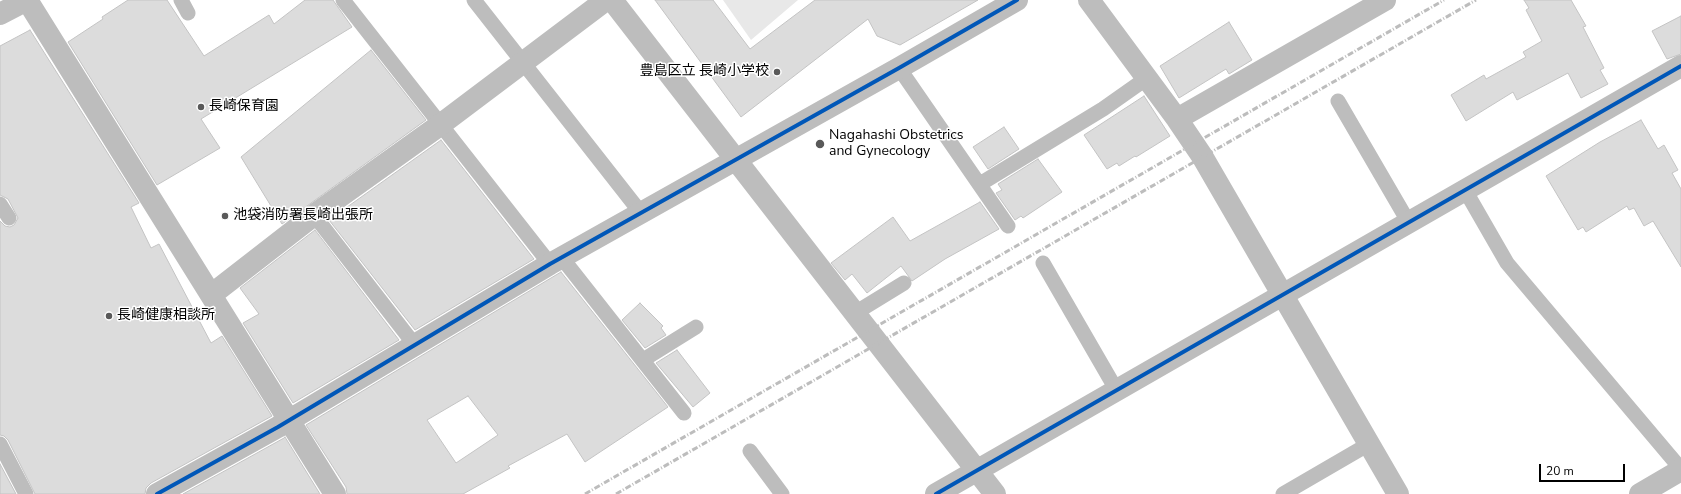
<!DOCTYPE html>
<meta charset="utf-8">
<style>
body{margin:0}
#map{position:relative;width:1681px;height:494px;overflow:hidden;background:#fff;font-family:"Nunito Sans",sans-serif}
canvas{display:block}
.scale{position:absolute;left:1539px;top:464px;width:86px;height:18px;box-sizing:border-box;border:2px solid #000;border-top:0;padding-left:5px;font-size:12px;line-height:14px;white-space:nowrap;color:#000;-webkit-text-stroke:3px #fff;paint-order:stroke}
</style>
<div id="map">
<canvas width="1681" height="494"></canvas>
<div class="scale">20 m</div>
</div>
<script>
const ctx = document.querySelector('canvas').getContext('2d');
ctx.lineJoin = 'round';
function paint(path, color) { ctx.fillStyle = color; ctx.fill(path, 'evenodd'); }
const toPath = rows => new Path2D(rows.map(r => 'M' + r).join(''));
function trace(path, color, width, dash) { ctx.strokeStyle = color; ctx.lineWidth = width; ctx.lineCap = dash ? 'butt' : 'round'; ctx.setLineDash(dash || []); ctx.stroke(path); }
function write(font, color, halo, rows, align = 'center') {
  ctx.font = font + ' "Nunito Sans","Noto Sans JP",sans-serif'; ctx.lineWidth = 3; ctx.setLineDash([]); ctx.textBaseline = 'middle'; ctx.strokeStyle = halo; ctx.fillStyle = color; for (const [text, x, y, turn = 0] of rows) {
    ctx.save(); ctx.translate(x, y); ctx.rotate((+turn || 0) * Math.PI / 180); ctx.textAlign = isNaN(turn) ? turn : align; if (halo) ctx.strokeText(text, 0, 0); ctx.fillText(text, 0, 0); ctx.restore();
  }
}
paint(toPath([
 [723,0,798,0,751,40]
]), '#e8e8e8');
const building = toPath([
 [128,0,167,0,204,56,269,15,274,24,305,0,333,0,352,27,201,119,220,148,157,185,68,42,103,19,102,17,128,0],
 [655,0,713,0,750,49,815,0,978,0,900,45,877,36,868,19,741,117,655,0],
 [1524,0,1571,0,1586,26,1583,27,1604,68,1600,70,1608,84,1581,98,1568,73,1517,100,1513,92,1466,121,1451,95,1484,75,1486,79,1526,57,1523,52,1542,41,1526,10,1529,8,1524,0],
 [1681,16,1681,54,1667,59,1652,31,1681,16],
 [1229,22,1252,60,1229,74,1226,69,1179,98,1160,66,1229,22],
 [30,30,139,203,131,207,151,248,159,244,211,343,222,336,272,416,151,483,146,488,145,494,35,494,8,440,4,436,0,435,0,221,5,226,10,227,14,225,18,218,8,199,0,195,0,46,30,30],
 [371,50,426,120,282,224,241,157,371,50],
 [1144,96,1170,136,1136,157,1135,156,1119,166,1117,163,1107,169,1084,135,1144,96],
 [1641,120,1658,149,1664,145,1678,170,1672,173,1681,189,1681,267,1653,221,1644,226,1634,208,1629,210,1627,206,1586,232,1583,227,1578,230,1546,176,1600,142,1641,120],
 [1004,127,1019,149,988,169,973,147,1004,127],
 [441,140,534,259,415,330,329,220,441,140],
 [1038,159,1062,192,1023,218,1021,216,1015,220,996,193,1002,190,998,184,1038,159],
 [980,202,999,229,945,259,912,281,901,266,867,293,852,274,845,280,831,263,893,217,910,241,980,202],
 [315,230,399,340,293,403,243,323,259,314,240,288,315,230],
 [561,272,668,407,585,462,567,434,508,466,510,468,463,494,347,494,346,487,306,425,561,272],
 [468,396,498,435,456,463,427,420,468,396],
 [640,303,663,326,661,328,666,335,645,348,622,320,640,303],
 [677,350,710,393,693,407,656,363,677,350],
 [285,437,320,494,183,494,284,438,285,437],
 [0,464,16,494,0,494,0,464]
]);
paint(building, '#dcdcdc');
trace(building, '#c4c4c4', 1);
trace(toPath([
 [181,0,188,13],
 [343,0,550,264],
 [474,0,641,213],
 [899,68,1008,226],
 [1338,101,1409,223],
 [980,184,1103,109,1147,78],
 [1465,190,1507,263,1681,469],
 [0,204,9,218],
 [314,215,414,344],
 [562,258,684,413],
 [1043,263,1117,391],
 [855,313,904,283],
 [643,360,696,327],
 [0,444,26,494],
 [750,451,782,494],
 [1283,494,1369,444]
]), '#bdbdbd', 15);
trace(toPath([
 [27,0,335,494],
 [612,0,995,494],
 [1089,0,1177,119,1202,156,1398,494],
 [0,14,27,0],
 [1177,119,1385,0],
 [211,295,314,215,440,125,606,0],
 [157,494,278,427,550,264,899,68,1017,0],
 [936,494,1681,66],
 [1640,494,1681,470]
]), '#bdbdbd', 22);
trace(toPath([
 [585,494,1444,0],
 [616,494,1476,0]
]), '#bdbdbd', 3, [6, 2, 1, 2]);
trace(toPath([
 [157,494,278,427,550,264,899,68,1017,0],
 [936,494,1681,66]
]), '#0057b8', 4);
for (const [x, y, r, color] of [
 [777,72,4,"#595959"],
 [201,107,4,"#595959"],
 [820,144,5,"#595959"],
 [225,216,4,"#595959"],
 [109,316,4,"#595959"]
]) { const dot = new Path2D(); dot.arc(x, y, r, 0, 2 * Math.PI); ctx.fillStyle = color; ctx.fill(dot); trace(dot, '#fff', 1.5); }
write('14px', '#000', '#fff', [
 ["豊島区立 長崎小学校",769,72,"right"],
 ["長崎保育園",209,107],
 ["Nagahashi Obstetrics",829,136],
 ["and Gynecology",829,152],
 ["池袋消防署長崎出張所",233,216],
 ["長崎健康相談所",117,316]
], 'left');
</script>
